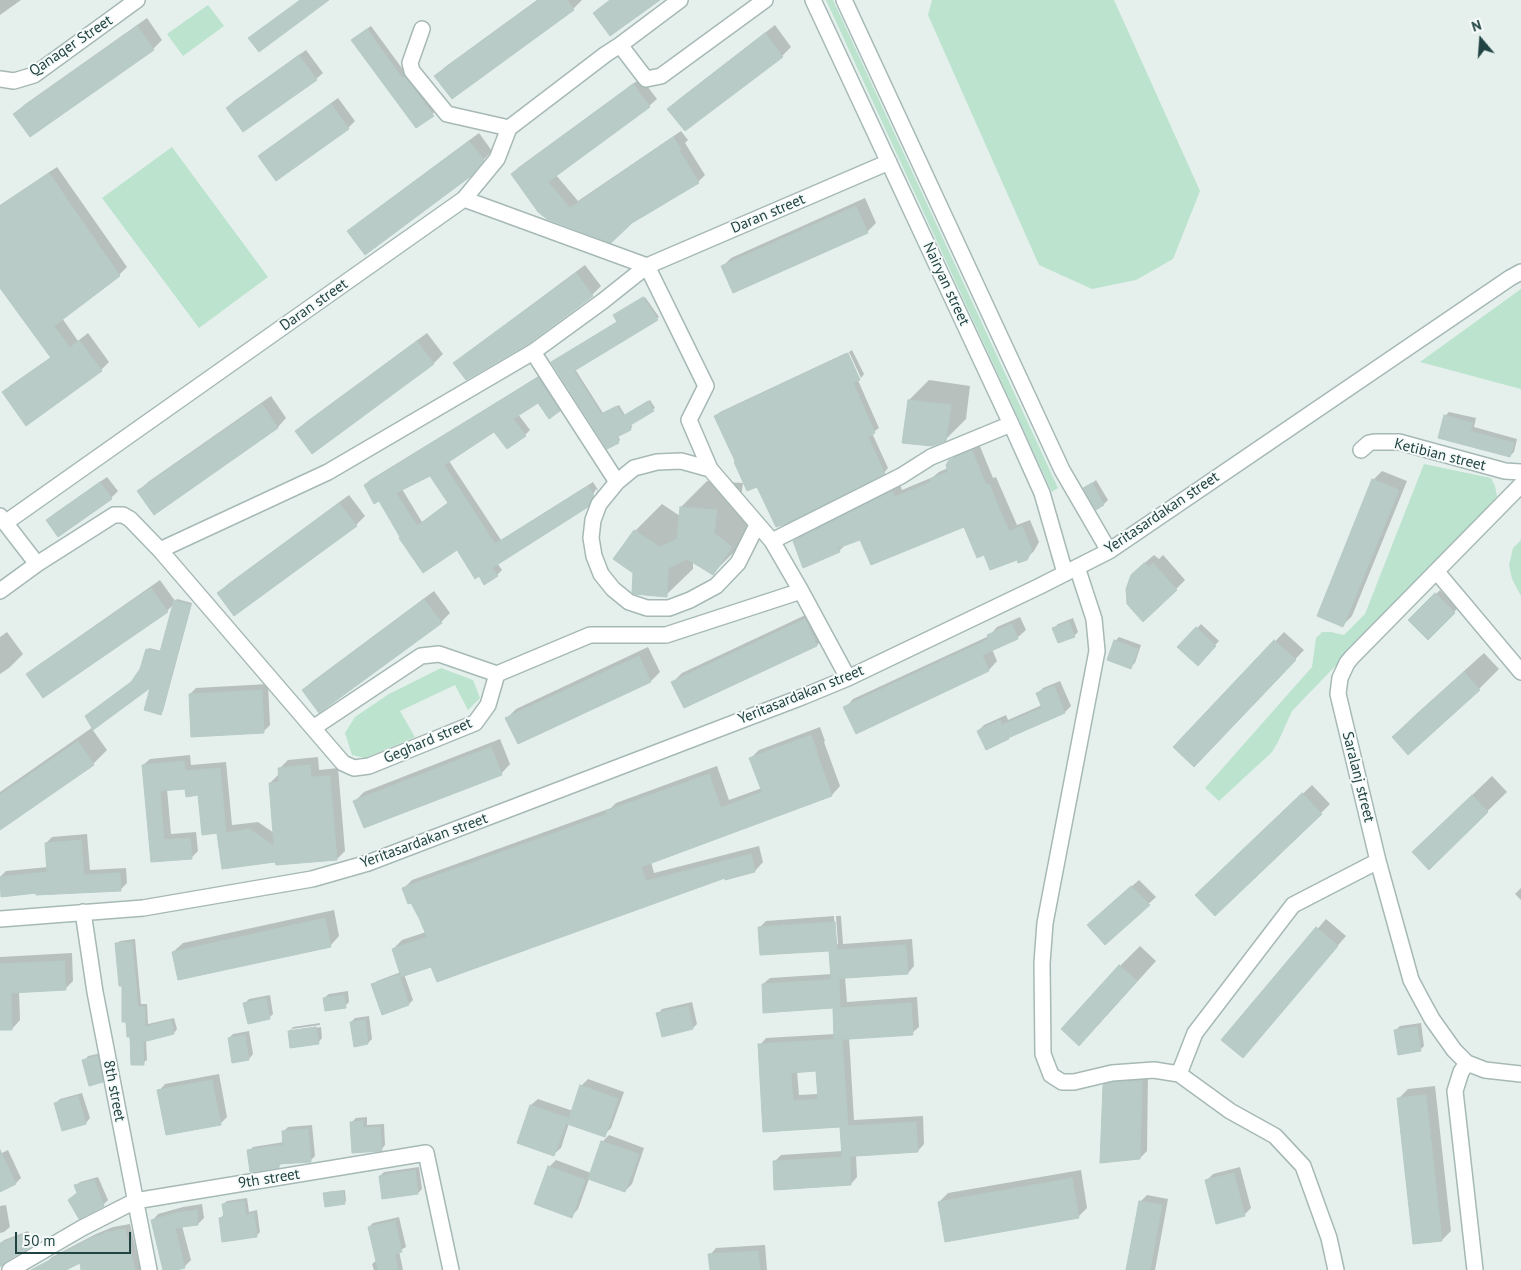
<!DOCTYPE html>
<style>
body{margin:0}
#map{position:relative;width:1521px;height:1270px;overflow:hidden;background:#e5f0ed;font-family:"PT Sans",sans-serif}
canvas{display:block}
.north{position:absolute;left:1456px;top:15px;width:50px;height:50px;-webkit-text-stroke:4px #f6fbfa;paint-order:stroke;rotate:342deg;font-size:14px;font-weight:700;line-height:20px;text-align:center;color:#214442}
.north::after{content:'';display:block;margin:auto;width:18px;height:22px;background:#214442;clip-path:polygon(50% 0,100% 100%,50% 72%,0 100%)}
.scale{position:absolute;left:15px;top:1232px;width:116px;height:22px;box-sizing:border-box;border:2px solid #214442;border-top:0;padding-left:6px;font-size:15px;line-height:18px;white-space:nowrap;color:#214442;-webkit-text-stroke:4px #f6fbfa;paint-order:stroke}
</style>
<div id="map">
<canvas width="1521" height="1270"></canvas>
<div class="north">N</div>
<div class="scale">50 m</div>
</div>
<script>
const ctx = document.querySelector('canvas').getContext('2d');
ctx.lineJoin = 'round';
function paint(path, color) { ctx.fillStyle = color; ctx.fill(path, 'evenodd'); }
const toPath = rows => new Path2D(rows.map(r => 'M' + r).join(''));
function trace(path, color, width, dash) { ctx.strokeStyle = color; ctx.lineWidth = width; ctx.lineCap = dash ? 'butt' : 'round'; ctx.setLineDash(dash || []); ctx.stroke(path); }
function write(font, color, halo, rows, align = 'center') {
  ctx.font = font + ' "PT Sans",sans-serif'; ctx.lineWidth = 4; ctx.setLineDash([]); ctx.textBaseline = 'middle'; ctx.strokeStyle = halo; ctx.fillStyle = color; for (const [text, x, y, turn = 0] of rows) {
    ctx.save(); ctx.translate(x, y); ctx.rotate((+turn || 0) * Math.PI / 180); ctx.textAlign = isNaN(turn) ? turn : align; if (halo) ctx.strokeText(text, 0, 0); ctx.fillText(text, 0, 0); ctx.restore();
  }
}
paint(toPath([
 [826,0,833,0,1058,488,1052,492],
 [932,0,1114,0,1200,191,1173,259,1136,280,1092,289,1039,265,928,15],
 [208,5,224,26,183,56,167,34],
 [172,147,268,277,199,328,102,198],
 [1521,289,1521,389,1420,362],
 [1424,464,1491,478,1495,486,1497,496,1482,514,1292,711,1278,742,1272,752,1219,801,1205,788,1312,667,1316,638,1322,632,1331,632,1344,635,1365,614],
 [1521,540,1521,596,1512,579,1509,565,1513,548],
 [441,668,473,680,480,698,468,710,455,685,400,711,415,737,365,758,352,755,345,733,355,717,389,694]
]), '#bbe3ce');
paint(toPath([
 [0,0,21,0,0,15],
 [537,0,582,0,573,9,452,97,436,76,445,67],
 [147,18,162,40,153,49,15,114,24,105],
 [775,25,791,47,782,56,685,130,669,109,678,100],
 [371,26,407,75,437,110,416,127,357,36],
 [306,50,323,73,316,79,227,108,234,101],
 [641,78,657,99,649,106,556,175,578,201,681,131,688,140,685,143,705,175,698,182,632,222,610,241,512,174,519,167],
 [338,98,355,121,348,128,276,179,259,156,266,150],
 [479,133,492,151,473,171,349,232,358,223],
 [57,167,127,267,119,275,62,318,78,341,88,333,109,362,101,370,3,392,11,385,51,357,0,286,0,205],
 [865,198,876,223,867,232,722,267,731,258],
 [585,265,601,286,592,295,455,364,464,355],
 [645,297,659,317,575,369,603,413,619,405,625,415,650,400,655,408,631,424,632,427,631,429,618,435,620,440,618,442,552,362,618,321,616,314],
 [427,333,443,354,434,363,313,453,297,431,306,422],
 [852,350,864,374,861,378,849,352],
 [846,353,879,428,872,433,888,468,884,473,758,485,737,461,716,416,720,412],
 [544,373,564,405,559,410,538,401,518,414,530,430,525,435,494,431,449,461,501,540,593,482,598,490,593,501,598,491,596,489,587,505,497,563,502,570,497,575,457,548,402,537,379,500,365,485,370,480],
 [431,474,449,502,422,522,402,489],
 [929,380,970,386,966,419,946,439,909,400],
 [271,396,286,418,278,427,139,491,148,482],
 [1449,412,1476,418,1474,427,1517,439,1514,452,1510,456,1445,416],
 [979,444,993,478,996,477,1017,525,1030,520,1039,542,1034,551,1026,559,985,553,965,526,861,538,846,544,839,551,794,541,802,534,900,484,902,490,933,477,939,472,948,468,950,461,958,453],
 [1382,471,1407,481,1352,616,1343,625,1373,480],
 [107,477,118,491,111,498,48,520,54,514],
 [1096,480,1108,500,1104,504,1085,489],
 [707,481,743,483,740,506,758,520,739,547,712,574,693,562,693,569,666,595,635,531,662,504,680,516,681,507],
 [349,495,365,516,356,525,219,593,228,584],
 [1154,555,1159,559,1163,555,1185,580,1176,589,1141,566],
 [160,580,175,601,177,599,192,603,163,711,161,713,152,685,92,729,107,750,93,764,0,829,0,792,93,727,133,682,141,669,147,650,149,648,162,651,175,603,167,611,28,675,37,666],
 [1440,590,1458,608,1428,638,1410,620],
 [434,591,450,613,441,622,304,690,313,681],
 [814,611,826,636,817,645,684,706,673,682,682,673],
 [1020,617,1026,630,1017,638,992,649,997,661,989,670,856,732,845,708,853,699,989,636,997,627],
 [1073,618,1078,632,1074,636,1054,628,1058,624],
 [1201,624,1219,641,1197,664,1179,647],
 [7,632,23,654,9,668,0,674,0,637],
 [1284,632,1304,650,1203,756,1175,747],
 [1119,637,1141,645,1135,663,1130,667,1115,641],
 [648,647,660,672,651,681,518,743,507,718,516,709],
 [1484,653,1499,669,1479,689,1408,753,1393,737,1413,717],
 [1060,681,1071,706,1065,712,1011,735,978,731,984,725,1006,715,1008,720,1042,705,1037,694,1043,688],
 [268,684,270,725,263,732,190,694,196,688],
 [820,727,825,741,824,742,840,786,832,795,651,862,654,873,759,846,763,862,755,871,725,877,404,974,413,1000,409,1004,383,1013,373,985,377,981,401,972,393,949,402,940,426,932,421,918,403,889,412,880,611,808,616,803,717,766,729,800,762,788,751,758,759,750],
 [500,739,510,764,501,774,355,801,364,792],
 [190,755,191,765,226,762,232,825,258,822,274,833,270,783,278,775,280,775,280,768,288,760,318,757,319,770,338,768,345,851,337,859,277,860,218,834,221,832,199,794,186,788,167,789,171,834,196,832,198,851,192,857,152,861,143,765,150,759],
 [1492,776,1507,792,1429,868,1433,833],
 [1312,785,1330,804,1321,813,1206,886],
 [87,834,90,870,126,868,127,883,121,889,37,892,2,896,0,877,6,871,48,867,46,843,52,837],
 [1139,880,1156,897,1105,944,1096,918],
 [1521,888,1521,900,1515,894],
 [334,910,339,936,330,946,173,952,183,943],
 [834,916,835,944,838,944,836,916,841,916,843,944,912,939,914,966,908,973,845,977,847,1002,917,997,919,1027,912,1033,849,1037,854,1120,923,1116,924,1144,918,1151,856,1155,857,1177,851,1184,774,1162,781,1155,843,1151,841,1125,765,1130,760,1045,766,1038,835,1034,834,1007,763,984,770,978,832,974,830,949,760,927,766,921],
 [817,1070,818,1094,799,1095,797,1071],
 [1326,919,1346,936,1243,1057,1223,1040],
 [135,939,141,1004,147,1004,148,1024,174,1018,177,1029,174,1033,146,1040,147,1060,143,1063,131,1035,116,944,120,941],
 [1140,946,1156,961,1099,1024,1079,1044,1063,1029,1120,966],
 [72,953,73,981,65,989,19,991,20,1020,12,1029,0,1029,0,957],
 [348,991,349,1002,345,1006,324,998,329,994],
 [270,995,273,1014,269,1018,245,1003,249,999],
 [692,1002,697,1024,693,1028,658,1014,662,1009],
 [369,1016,372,1039,368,1043,351,1022,355,1018],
 [320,1023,320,1025,292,1029,292,1032,321,1027,322,1038,318,1043,289,1032,293,1027],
 [1421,1023,1424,1046,1420,1050,1396,1030,1400,1026],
 [249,1031,253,1054,249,1059,229,1038,233,1034],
 [102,1053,107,1077,102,1081,84,1061,88,1056],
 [219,1074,227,1117,220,1124,159,1091,165,1084],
 [1148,1074,1147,1151,1140,1158,1104,1085,1111,1079],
 [588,1079,624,1092,611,1128,604,1135,569,1123,561,1148,554,1154,518,1142,531,1105,538,1099,573,1111,581,1086],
 [1435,1086,1451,1231,1442,1240,1415,1243,1399,1098,1408,1089],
 [82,1093,90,1118,86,1123,63,1129,55,1104,60,1099],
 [367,1117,367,1125,384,1124,385,1145,381,1150,352,1122,356,1118],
 [312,1125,315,1156,311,1160,282,1163,278,1167,249,1151,253,1147,284,1142,283,1132,288,1127],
 [609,1135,644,1148,632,1184,625,1191,589,1179,578,1209,572,1216,549,1167,556,1160,591,1173,602,1142],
 [8,1150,21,1178,16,1183,0,1187,0,1154],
 [419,1167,422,1189,418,1193,380,1176,384,1172],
 [1240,1167,1251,1208,1244,1215,1206,1181,1213,1174],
 [1081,1170,1087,1208,1078,1217,939,1202,948,1193],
 [98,1177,108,1200,104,1204,80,1217,78,1193,76,1186,80,1182],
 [345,1190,346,1201,344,1203,325,1194,326,1192],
 [1147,1195,1168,1199,1155,1270,1127,1270,1140,1202],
 [247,1198,249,1212,257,1210,260,1232,256,1236,220,1219,224,1214,223,1204,227,1201],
 [202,1204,204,1218,198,1224,182,1226,191,1260,184,1267,171,1270,164,1270,152,1221,158,1214,183,1207],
 [6,1205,10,1227,4,1232,0,1233,0,1206],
 [399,1217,406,1247,399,1251,403,1270,374,1270,372,1264,377,1260,369,1227,373,1223],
 [130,1224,139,1263,141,1263,143,1270,84,1270,81,1260,63,1270,51,1270,47,1262,52,1257,96,1234,113,1227],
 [28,1231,33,1243,29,1246,1,1243,4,1240],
 [765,1245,767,1270,711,1270,710,1255,716,1248]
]), '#0003');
const building = toPath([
 [300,0,329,0,259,52,248,38,300,0],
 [538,0,567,0,574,10,452,99,434,76,538,0],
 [610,0,660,0,610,36,593,13,610,0],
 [137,26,154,50,30,137,13,114,137,26],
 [367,29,402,78,405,77,434,116,416,128,351,40,367,29],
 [765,33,783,57,685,131,667,109,765,33],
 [299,55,317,80,243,132,226,108,299,55],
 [633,84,650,107,548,182,570,208,673,137,681,149,679,150,699,183,632,223,611,243,547,219,538,212,511,174,633,84],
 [331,104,349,129,276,181,258,156,331,104],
 [469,141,484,160,471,176,365,255,347,231,469,141],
 [49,173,120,276,54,326,70,348,79,340,102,371,26,426,2,392,51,358,0,288,0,206,49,173],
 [856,206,868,233,733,293,721,266,856,206],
 [576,273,593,296,528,344,466,380,453,363,576,273],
 [643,297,658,320,574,371,601,414,617,406,623,416,648,401,654,411,629,426,631,430,617,437,619,443,607,449,551,362,617,322,613,315,643,297],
 [417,341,434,364,312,454,295,431,417,341],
 [848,353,860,380,853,383,875,433,868,437,885,474,786,524,776,527,757,487,747,491,734,462,735,461,714,416,848,353],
 [538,377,560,411,549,419,538,403,513,419,526,436,507,449,494,432,444,465,495,544,588,486,594,496,588,507,492,568,498,576,484,585,479,576,475,579,457,550,423,573,399,538,400,537,379,501,374,504,364,485,538,377],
 [430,476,448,503,417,526,396,493,430,476],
 [908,400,951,405,946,441,932,446,902,443,908,400],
 [262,404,278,428,154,515,137,491,262,404],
 [1444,415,1473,423,1470,431,1514,443,1510,457,1438,438,1444,415],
 [972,450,986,485,989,484,1009,531,1022,526,1032,550,1027,560,1018,563,1017,560,990,570,984,555,977,558,964,527,871,565,860,540,838,548,840,552,803,568,793,541,892,491,895,497,931,482,930,479,948,472,946,465,949,460,972,450],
 [1372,479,1399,490,1343,627,1317,616,1372,479],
 [100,482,112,499,58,537,46,520,100,482],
 [1092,483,1104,505,1096,510,1083,488,1092,483],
 [339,503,357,526,234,616,217,593,339,503],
 [680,507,717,510,714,533,732,547,713,575,687,559,668,568,667,597,634,594,632,592,633,573,613,559,634,530,660,547,677,539,680,507],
 [1144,563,1149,567,1153,563,1177,590,1143,622,1127,604,1126,589,1131,575,1144,563],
 [151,588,168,612,43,698,26,674,151,588],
 [1435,593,1455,613,1428,640,1408,620,1435,593],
 [424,599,442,623,319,713,302,690,424,599],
 [174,600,191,605,161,715,144,710,150,688,93,730,85,716,131,682,140,669,146,649,160,652,174,600],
 [805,619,817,646,684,708,671,682,805,619],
 [1069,622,1075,637,1058,643,1052,628,1069,622],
 [1012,624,1018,639,982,655,989,671,856,734,843,707,989,639,987,635,1012,624],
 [1196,627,1216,646,1198,666,1177,647,1196,627],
 [1114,640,1138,649,1131,669,1107,660,1114,640],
 [1274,640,1296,660,1194,767,1173,747,1274,640],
 [639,656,651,682,518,744,505,718,639,656],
 [1464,672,1480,690,1408,755,1392,737,1464,672],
 [1054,686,1065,713,1008,738,1009,739,986,750,977,731,1000,720,1002,725,1042,708,1036,693,1054,686],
 [262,690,264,733,191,737,189,694,262,690],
 [811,735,817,751,816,751,832,796,641,867,646,881,751,854,755,872,725,880,725,878,437,982,431,967,401,977,392,949,427,937,419,918,411,903,408,904,402,888,607,814,606,811,709,774,721,808,762,792,749,758,811,735],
 [78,741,94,765,0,830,0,795,78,741],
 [491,747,502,775,364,828,353,801,491,747],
 [184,761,185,771,220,768,226,832,202,835,198,795,186,797,185,789,160,791,164,840,190,838,192,859,151,862,142,765,184,761],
 [310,765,311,777,330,776,337,860,276,865,275,862,222,869,217,834,250,829,274,846,269,783,279,782,278,768,310,765],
 [1302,793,1322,814,1215,916,1195,895,1302,793],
 [1472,795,1488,812,1429,870,1412,852,1472,795],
 [81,840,84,875,120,873,121,891,36,895,36,893,1,897,0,877,47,872,45,843,81,840],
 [1131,886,1150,905,1105,945,1087,925,1131,886],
 [325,918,331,947,178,980,172,952,325,918],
 [835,922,837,950,906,945,908,974,831,979,829,951,760,955,758,927,835,922],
 [1316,927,1338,946,1243,1058,1221,1040,1316,927],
 [132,942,138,1007,145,1007,145,1027,171,1020,174,1034,143,1042,144,1065,131,1065,130,1037,127,1037,126,1022,122,1022,122,986,119,986,115,943,132,942],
 [64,961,66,990,11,993,12,1030,0,1030,0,964,64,961],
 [1119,965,1137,981,1079,1046,1061,1029,1119,965],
 [399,975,409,1005,382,1015,371,984,399,975],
 [839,979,840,1008,911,1003,913,1035,834,1040,833,1008,763,1013,762,984,839,979],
 [344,995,346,1008,325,1011,323,998,344,995],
 [266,998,270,1019,248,1024,243,1003,266,998],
 [688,1006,693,1029,662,1037,656,1013,688,1006],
 [365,1020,368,1044,354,1047,350,1022,365,1020],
 [316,1027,319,1044,290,1048,288,1031,316,1027],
 [1417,1027,1421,1051,1398,1055,1394,1030,1417,1027],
 [245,1035,249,1060,232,1063,228,1038,245,1035],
 [842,1039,848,1126,916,1122,918,1152,842,1157,840,1127,763,1132,758,1044,842,1039],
 [816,1071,818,1099,793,1101,791,1073,816,1071],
 [98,1056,103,1082,89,1086,82,1060,98,1056],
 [212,1080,221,1125,166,1135,157,1090,212,1080],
 [1142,1080,1140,1159,1100,1163,1103,1085,1113,1082,1142,1080],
 [580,1085,618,1099,605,1137,567,1124,580,1085],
 [1426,1095,1442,1241,1413,1244,1397,1098,1426,1095],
 [78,1096,86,1124,62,1131,54,1103,78,1096],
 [530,1105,568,1118,554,1156,517,1143,530,1105],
 [363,1121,363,1128,380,1127,382,1151,352,1153,350,1122,363,1121],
 [308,1129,311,1162,279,1164,279,1168,250,1172,247,1150,283,1145,282,1131,308,1129],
 [601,1141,639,1154,625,1192,588,1179,601,1141],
 [0,1150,16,1184,0,1192,0,1150],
 [850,1157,851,1185,774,1190,773,1161,850,1157],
 [548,1166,585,1180,572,1218,534,1204,548,1166],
 [415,1170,418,1194,382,1199,379,1176,415,1170],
 [1234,1173,1245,1216,1216,1224,1205,1180,1234,1173],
 [1072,1178,1079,1218,945,1242,938,1202,1072,1178],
 [94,1180,104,1206,79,1219,68,1200,77,1193,74,1185,94,1180],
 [343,1191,345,1204,325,1207,323,1193,343,1191],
 [244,1201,246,1215,254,1213,257,1237,222,1242,219,1218,224,1217,222,1204,244,1201],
 [1139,1201,1162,1205,1150,1270,1126,1270,1139,1201],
 [197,1210,198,1225,175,1228,185,1268,176,1270,163,1270,151,1220,176,1213,197,1210],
 [395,1221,402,1252,395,1254,398,1270,378,1270,368,1227,395,1221],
 [125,1229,135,1270,81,1270,80,1263,66,1270,31,1270,89,1239,107,1232,125,1229],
 [25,1234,30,1247,5,1262,0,1267,0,1243,25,1234],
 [758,1251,760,1270,710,1270,708,1254,758,1251]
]);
paint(building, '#b9cbc7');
trace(building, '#b6cac6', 1);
const minor = toPath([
 [813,0,1011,424,1042,493,1065,573],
 [844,0,1062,470,1109,551],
 [422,29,410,63,412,71,447,114,509,128,606,54,620,45,680,0],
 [620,45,646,79,661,76,765,0],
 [0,79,14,81,34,75,137,0],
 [464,199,497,159,509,128],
 [533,352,617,482],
 [1361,450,1369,443,1374,442,1399,442,1505,471,1521,472],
 [710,469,681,461,657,462,634,468,617,482,599,504,593,520,591,538,594,556,601,574,613,589,629,602,647,608,669,608,690,600,716,586,738,563,757,525],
 [1521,485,1352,657,1347,663,1340,678,1338,694,1378,861,1411,980,1420,997,1432,1019,1454,1050,1467,1063,1485,1070,1521,1074],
 [0,516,37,564],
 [5,523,464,199,647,266,889,162],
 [772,541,901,476,931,457,1011,424],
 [160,550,328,472,533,352,603,301,647,266,706,386,689,420,710,469,772,541,801,591,848,678],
 [1077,567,1094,619,1097,651,1045,923,1042,963,1043,1054,1051,1075,1062,1082,1074,1082,1112,1073,1154,1070,1179,1074,1195,1033,1293,905,1378,861],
 [1437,572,1521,672],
 [0,591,37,564,114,515,123,515,130,519,160,550,343,763,354,768,369,766,475,723,488,705,497,674,590,635,666,635,801,591],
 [313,728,421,656,439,654,497,674],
 [83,912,95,992,149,1270],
 [0,919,143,908,312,879,368,863,802,697,848,678,1040,586,1109,551,1510,278,1521,272],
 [1467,1063,1461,1072,1455,1091,1475,1270],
 [1179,1074,1230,1111,1275,1136,1303,1166,1329,1238,1336,1270],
 [10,1270,82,1228,135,1201,426,1153,451,1270]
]);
trace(minor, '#a6b9b6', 18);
trace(minor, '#fff', 15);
write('15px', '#214442', '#f6fbfa', [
 ["Qanaqer Street",71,46,-34],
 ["Daran street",768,214,-23],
 ["Nairyan street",946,284,65],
 ["Daran street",314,305,-35],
 ["Ketibian street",1440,455,14],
 ["Yeritasardakan street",1162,513,-34],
 ["Yeritasardakan street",801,695,-22],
 ["Geghard street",428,741,-23],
 ["Saralanj street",1358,777,76],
 ["Yeritasardakan street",424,841,-20],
 ["8th street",114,1091,79],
 ["9th street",269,1179,-9]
]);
</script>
